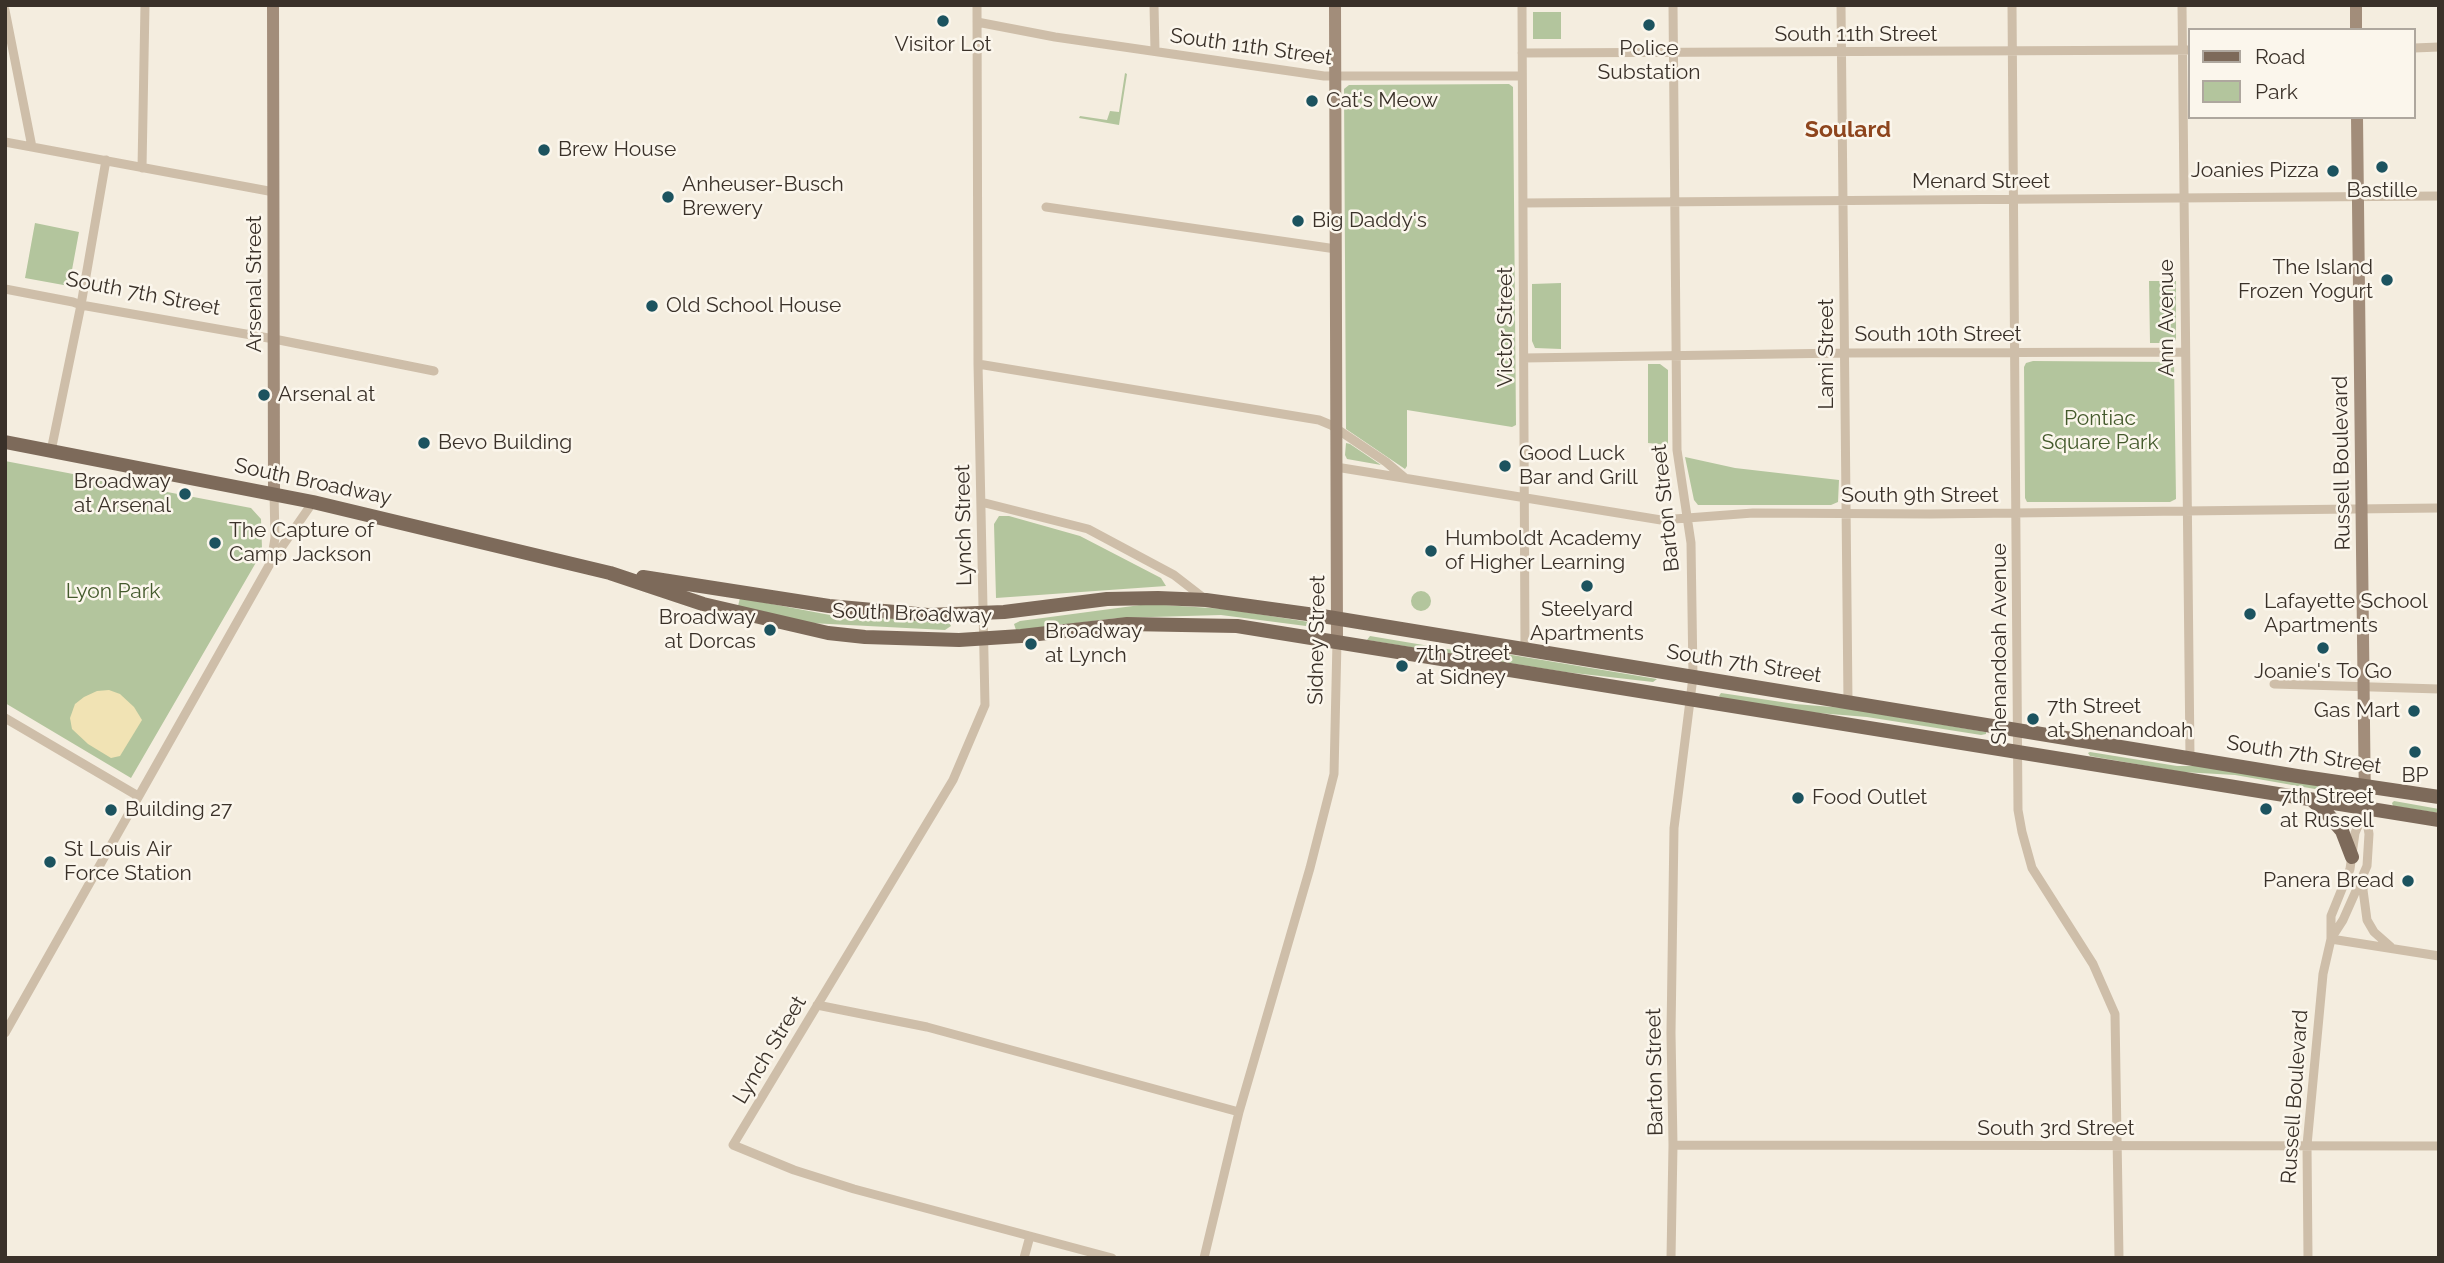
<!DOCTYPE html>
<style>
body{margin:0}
#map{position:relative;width:2444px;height:1263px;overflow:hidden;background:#f4eddf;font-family:Raleway,sans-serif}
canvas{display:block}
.frame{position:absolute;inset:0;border:7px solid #3a3129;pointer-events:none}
.legend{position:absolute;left:2188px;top:28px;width:228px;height:91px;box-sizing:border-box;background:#fbf6ec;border:2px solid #aea79e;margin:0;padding:9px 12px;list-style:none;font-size:21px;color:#3a3129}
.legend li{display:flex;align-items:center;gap:14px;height:35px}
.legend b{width:35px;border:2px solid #aea79e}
</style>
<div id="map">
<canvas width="2444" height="1263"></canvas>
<div class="frame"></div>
<ul class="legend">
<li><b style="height:9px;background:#7d6a5a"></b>Road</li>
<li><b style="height:19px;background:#b3c59d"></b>Park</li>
</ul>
</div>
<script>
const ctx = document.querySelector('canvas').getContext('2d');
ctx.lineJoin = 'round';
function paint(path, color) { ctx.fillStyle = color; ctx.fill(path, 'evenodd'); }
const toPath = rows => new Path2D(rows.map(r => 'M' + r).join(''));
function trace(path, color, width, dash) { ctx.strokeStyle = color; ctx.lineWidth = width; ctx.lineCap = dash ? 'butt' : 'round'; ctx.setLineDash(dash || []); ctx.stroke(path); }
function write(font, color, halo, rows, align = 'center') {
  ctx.font = font + ' Raleway,sans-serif'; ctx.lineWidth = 5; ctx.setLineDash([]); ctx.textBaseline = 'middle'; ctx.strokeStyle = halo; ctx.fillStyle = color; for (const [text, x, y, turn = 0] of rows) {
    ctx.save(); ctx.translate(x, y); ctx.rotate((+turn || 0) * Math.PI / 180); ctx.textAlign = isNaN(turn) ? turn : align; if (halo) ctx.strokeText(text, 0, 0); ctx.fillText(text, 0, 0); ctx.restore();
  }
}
paint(toPath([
 [1533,12,1561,12,1561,39,1533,39],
 [1125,73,1127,74,1119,125,1079,118,1080,116,1107,120,1110,111,1119,112],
 [1509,84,1513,87,1516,425,1512,427,1407,410,1407,466,1405,469,1346,429,1344,89,1349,85],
 [35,223,79,232,69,286,25,278],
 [2149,281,2176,281,2176,340,2173,343,2150,343],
 [1561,283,1561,349,1535,348,1532,341,1532,284],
 [2033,361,2174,362,2176,499,2170,502,2027,502,2025,498,2024,367,2026,363],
 [1648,364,1660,364,1668,370,1668,445,1648,443],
 [1346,443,1350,444,1381,465,1347,459,1345,455],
 [1685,457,1735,468,1839,480,1838,502,1831,505,1698,505,1694,500],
 [5,461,251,508,261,519,262,549,258,559,131,778,5,703],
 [999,516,1009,516,1080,536,1161,578,1166,586,996,598,994,524],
 '1411 601a10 10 0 1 1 20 0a10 10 0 1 1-20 0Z',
 [740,598,830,615,945,621,949,622,951,626,945,630,810,623,738,606],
 [1148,604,1226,609,1309,622,1310,625,1306,626,1221,615,1117,618,1019,630,1016,630,1014,624,1020,621],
 [1370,636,1453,650,1500,653,1657,679,1653,682,1565,672,1367,640],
 [1721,693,1795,704,1844,708,1986,732,1986,734,1981,735,1867,717,1806,712,1721,698,1719,696],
 [2090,752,2177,766,2204,766,2337,789,2337,791,2332,792,2235,775,2182,772,2090,756,2088,753],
 [2394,801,2439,809,2439,813,2393,806,2392,803]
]), '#b3c59d');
paint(toPath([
 [109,690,120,694,134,707,142,720,120,756,111,758,88,744,72,729,70,718,75,704,84,697,97,691]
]), '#f1e3b4');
trace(toPath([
 [977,5,978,364,985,705,953,780,733,1145,794,1170,854,1189,1112,1258],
 [1154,5,1155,51],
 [1522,5,1525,649],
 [1841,5,1848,702],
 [2012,5,2018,810,2022,832,2032,868,2093,964,2115,1014,2119,1258],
 [2182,5,2190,757],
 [5,10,32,147],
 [977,22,1055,37,1324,76,1522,76],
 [2414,48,2439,47],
 [1522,53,2190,50],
 [5,142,274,192],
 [142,168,145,5],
 [1523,203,2439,196],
 [1046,207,1336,249],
 [5,289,73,302,81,305,274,339,434,371],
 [1524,358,1844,353,2185,352],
 [978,364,1319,420,1331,425,1386,462,1405,478],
 [51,451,81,305,106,160],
 [1336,467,1661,520,1753,513,1930,514,2439,508],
 [981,502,1088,529,1174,575,1205,599],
 [272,561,313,502],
 [2274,684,2439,689],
 [5,718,138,796],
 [2364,880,2363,890,2367,920,2374,932,2391,947],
 [2332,937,2343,920,2367,866,2369,834,2365,809],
 [2331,939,2439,956],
 [817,1005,927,1027,1239,1112],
 [5,1033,271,562,275,538,274,493],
 [1673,1145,2439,1146],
 [1024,1258,1030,1236],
 [1204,1258,1239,1112,1310,868,1334,774,1337,641],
 [1671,1258,1673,1145,1671,1033,1674,828,1693,677,1691,543,1677,450,1673,5],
 [2308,1258,2307,1145,2323,974,2331,939,2331,916,2350,869,2355,833,2365,809]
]), '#cebea9', 9);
trace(toPath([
 [273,5,274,493],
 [1335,5,1337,641],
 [2356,5,2356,30],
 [2357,117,2365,809]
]), '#a28d7a', 12);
trace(toPath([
 [5,442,313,502,610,573,703,604,828,633,865,637,959,640,1021,636,1127,624,1237,626,2439,820],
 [643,577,829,606,928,615,1004,612,1107,599,1158,598,1206,600,1322,616,2297,776,2439,797],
 [2313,801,2325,811,2342,831,2352,857]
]), '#7d6a5a', 14);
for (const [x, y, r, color] of [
 [943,21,7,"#1c535f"],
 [1649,25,7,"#1c535f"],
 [1312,101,7,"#1c535f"],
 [544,150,7,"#1c535f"],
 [2382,167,7,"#1c535f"],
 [2333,171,7,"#1c535f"],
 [668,197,7,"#1c535f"],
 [1298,221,7,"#1c535f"],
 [2387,280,7,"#1c535f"],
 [652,306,7,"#1c535f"],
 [264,395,7,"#1c535f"],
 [424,443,7,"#1c535f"],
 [1505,466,7,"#1c535f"],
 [185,494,7,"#1c535f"],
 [215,543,7,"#1c535f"],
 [1431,551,7,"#1c535f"],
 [1587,586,7,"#1c535f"],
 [2250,614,7,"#1c535f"],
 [770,630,7,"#1c535f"],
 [1031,644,7,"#1c535f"],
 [2323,648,7,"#1c535f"],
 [1402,666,7,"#1c535f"],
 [2414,711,7,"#1c535f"],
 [2033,719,7,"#1c535f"],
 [2415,752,7,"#1c535f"],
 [1798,798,7,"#1c535f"],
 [2266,809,7,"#1c535f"],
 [111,810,7,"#1c535f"],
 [50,862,7,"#1c535f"],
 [2408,881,7,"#1c535f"]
]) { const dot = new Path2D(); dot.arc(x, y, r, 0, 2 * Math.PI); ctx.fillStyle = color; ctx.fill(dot); trace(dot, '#fbf6ec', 2.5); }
write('21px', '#3a3129', '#fbf6ec', [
 ["South 11th Street",1856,35],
 ["South 11th Street",1251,47,8],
 ["Menard Street",1981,182],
 ["Arsenal Street",255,284,-90],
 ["South 7th Street",143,294,11],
 ["Ann Avenue",2167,318,-90],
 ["Victor Street",1506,327,-90],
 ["South 10th Street",1938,335],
 ["Lami Street",1827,354,-90],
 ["Russell Boulevard",2342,463,-91],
 ["South Broadway",313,482,12],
 ["South 9th Street",1920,496],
 ["Barton Street",1666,508,-96],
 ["Lynch Street",964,525,-91],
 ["South Broadway",912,614,2],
 ["Sidney Street",1317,640,-89],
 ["Shenandoah Avenue",2000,644,-90],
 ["South 7th Street",1744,664,9],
 ["South 7th Street",2304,755,9],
 ["Lynch Street",770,1050,-59],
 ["Barton Street",1655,1072,-91],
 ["Russell Boulevard",2295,1097,-86],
 ["South 3rd Street",2056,1129]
]);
write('21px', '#3a3129', '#fbf6ec', [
 ["Visitor Lot",943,45,"center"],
 ["Police",1649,49,"center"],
 ["Substation",1649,73,"center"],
 ["Cat's Meow",1326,101],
 ["Brew House",558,150],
 ["Joanies Pizza",2319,171,"right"],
 ["Anheuser-Busch",682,185],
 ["Brewery",682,209],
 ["Bastille",2382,191,"center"],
 ["Big Daddy's",1312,221],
 ["The Island",2373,268,"right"],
 ["Frozen Yogurt",2373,292,"right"],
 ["Old School House",666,306],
 ["Arsenal at",278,395],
 ["Bevo Building",438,443],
 ["Good Luck",1519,454],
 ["Bar and Grill",1519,478],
 ["Broadway",171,482,"right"],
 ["at Arsenal",171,506,"right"],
 ["The Capture of",229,531],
 ["Camp Jackson",229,555],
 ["Humboldt Academy",1445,539],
 ["of Higher Learning",1445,563],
 ["Lafayette School",2264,602],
 ["Apartments",2264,626],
 ["Steelyard",1587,610,"center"],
 ["Apartments",1587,634,"center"],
 ["Broadway",756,618,"right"],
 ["at Dorcas",756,642,"right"],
 ["Broadway",1045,632],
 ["at Lynch",1045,656],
 ["7th Street",1416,654],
 ["at Sidney",1416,678],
 ["Joanie's To Go",2323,672,"center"],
 ["7th Street",2047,707],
 ["at Shenandoah",2047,731],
 ["Gas Mart",2400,711,"right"],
 ["BP",2415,776,"center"],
 ["7th Street",2280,797],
 ["at Russell",2280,821],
 ["Food Outlet",1812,798],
 ["Building 27",125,810],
 ["St Louis Air",64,850],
 ["Force Station",64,874],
 ["Panera Bread",2394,881,"right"]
], 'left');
write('21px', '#445a2c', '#fbf6ec', [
 ["Pontiac",2100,419],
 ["Square Park",2100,443],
 ["Lyon Park",113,592]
]);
write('bold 23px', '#8e451d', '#fbf6ec', [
 ["Soulard",1848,130]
]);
</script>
